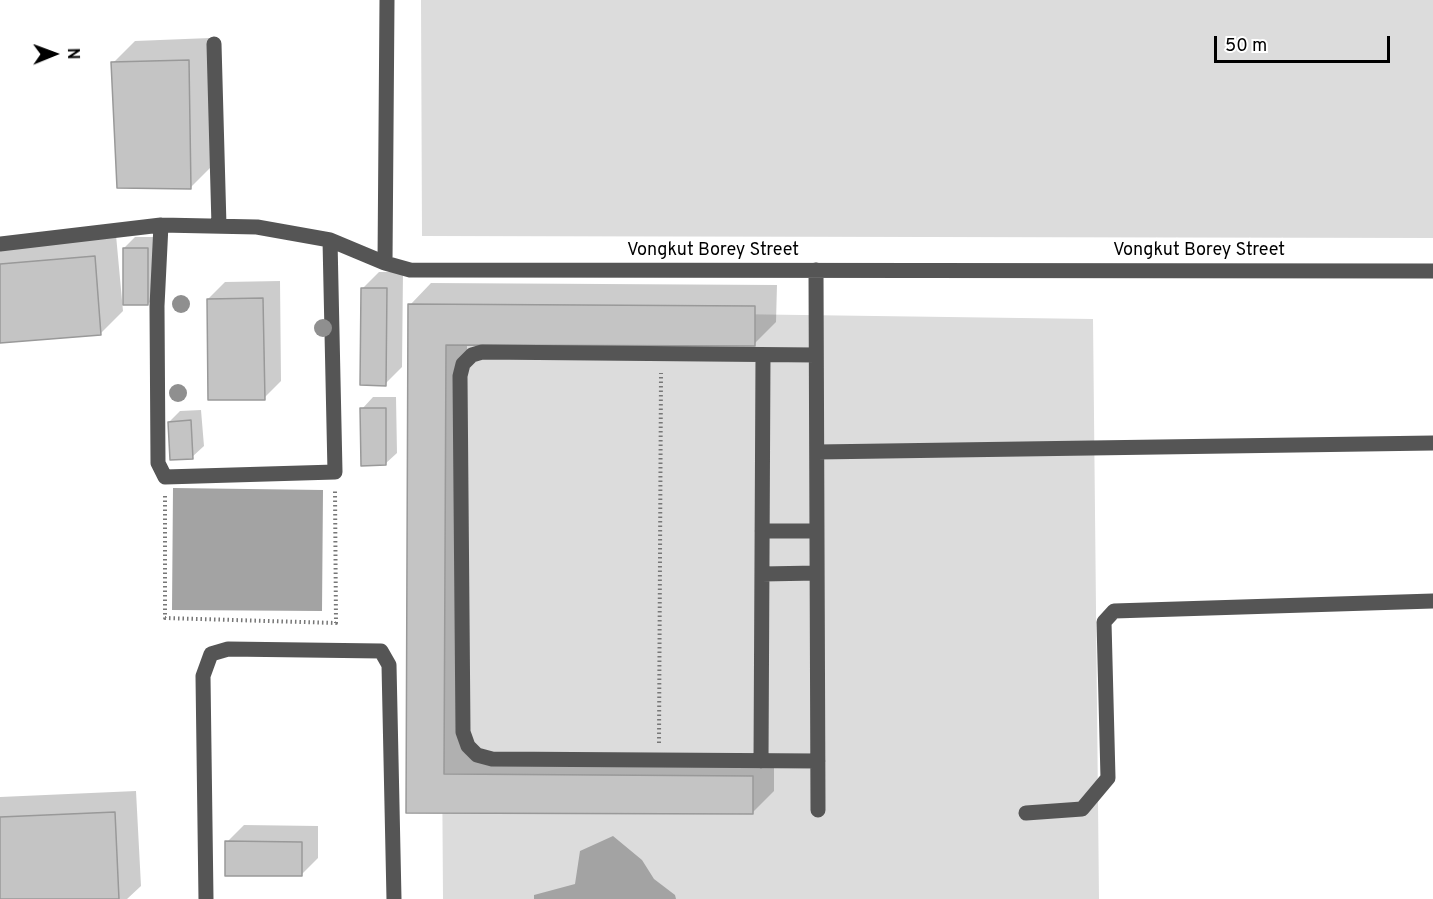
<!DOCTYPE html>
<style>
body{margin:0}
#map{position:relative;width:1433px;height:899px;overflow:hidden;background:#fff;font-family:Overpass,sans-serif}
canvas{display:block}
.north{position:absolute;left:24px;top:24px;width:60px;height:60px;-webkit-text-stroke:4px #fff;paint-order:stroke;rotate:89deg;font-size:16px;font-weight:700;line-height:24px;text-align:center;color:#000}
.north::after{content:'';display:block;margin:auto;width:21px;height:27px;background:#000;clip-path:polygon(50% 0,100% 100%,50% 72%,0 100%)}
.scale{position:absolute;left:1214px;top:36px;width:176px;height:27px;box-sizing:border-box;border:3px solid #000;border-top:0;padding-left:8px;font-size:18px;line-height:21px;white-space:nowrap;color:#000;-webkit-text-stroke:4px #fff;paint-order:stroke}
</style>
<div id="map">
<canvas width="1433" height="899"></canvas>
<div class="north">N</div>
<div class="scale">50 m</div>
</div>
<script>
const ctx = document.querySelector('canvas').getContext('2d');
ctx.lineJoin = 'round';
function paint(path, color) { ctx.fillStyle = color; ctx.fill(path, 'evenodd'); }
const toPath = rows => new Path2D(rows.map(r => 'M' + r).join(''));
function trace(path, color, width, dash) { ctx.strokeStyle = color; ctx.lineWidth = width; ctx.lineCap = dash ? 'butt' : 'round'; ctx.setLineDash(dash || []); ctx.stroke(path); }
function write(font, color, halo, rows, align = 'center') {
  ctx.font = font + ' Overpass,sans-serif'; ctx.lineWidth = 6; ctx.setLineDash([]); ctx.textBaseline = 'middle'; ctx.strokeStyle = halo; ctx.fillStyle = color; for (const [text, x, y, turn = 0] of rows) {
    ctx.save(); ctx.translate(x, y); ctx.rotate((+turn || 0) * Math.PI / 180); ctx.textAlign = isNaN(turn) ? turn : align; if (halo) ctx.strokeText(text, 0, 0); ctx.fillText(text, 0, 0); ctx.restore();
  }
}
paint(toPath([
 [421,0,1433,0,1433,238,422,236],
 [439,310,1093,319,1099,899,443,899]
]), '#dcdcdc');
paint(toPath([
 [173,488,323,490,322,611,172,610],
 [613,836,642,860,654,879,675,895,676,899,534,899,534,895,575,884,580,851]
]), '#a3a3a3');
paint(toPath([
 [210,38,212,166,190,188,113,63,135,41],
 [116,235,123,311,101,333,0,341,0,244],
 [135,237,159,237,159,293,148,304,124,248],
 [379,272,403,272,402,367,385,384,362,289],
 [280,281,281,381,264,398,208,299,225,282],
 [431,283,777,285,776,322,754,344,467,343,466,753,774,755,774,791,752,813,407,811,410,305],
 [373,397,396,397,397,453,385,464,362,409],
 [201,410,204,446,192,457,169,422,180,411],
 [136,791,141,886,127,899,0,899,0,797],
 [244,825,318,826,318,858,301,875,227,842]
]), '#0003');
const building = toPath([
 [189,60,191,189,117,188,111,62,189,60],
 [123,248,148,248,148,305,123,305,123,248],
 [95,256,101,335,0,343,0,264,95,256],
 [361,288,387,288,386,386,360,385,361,288],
 [263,298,265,400,208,400,207,299,263,298],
 [408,304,755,306,755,346,446,345,444,774,753,776,753,814,406,813,408,304],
 [360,408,386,408,386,465,361,466,360,408],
 [191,420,193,459,170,460,168,422,191,420],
 [115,812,119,899,0,899,0,817,115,812],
 [225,841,302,842,302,876,225,876,225,841]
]);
paint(building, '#c4c4c4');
trace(building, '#999', 1.5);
trace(toPath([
 [165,496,165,618,336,623,335,490],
 [659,743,661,373]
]), '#777', 4, [1.5, 3]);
trace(toPath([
 [214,44,219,226],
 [161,225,157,306,158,463,165,477,335,472,330,240],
 [0,244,161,225,257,227,330,240,385,263,410,270,1433,271],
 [385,263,387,0],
 [816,270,818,810],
 [816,355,482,352,472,355,463,364,460,376,463,732,468,746,477,755,492,759,818,761],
 [817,452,1433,443],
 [762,531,817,531],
 [762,574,817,573],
 [761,761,763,355],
 [1026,813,1082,809,1108,778,1104,622,1114,611,1433,601],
 [206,899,203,676,211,654,228,649,381,651,389,665,394,899]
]), '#555', 15);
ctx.fillStyle = '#8f8f8f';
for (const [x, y] of [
 [181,304],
 [323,328],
 [178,393]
]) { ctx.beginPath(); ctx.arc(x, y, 9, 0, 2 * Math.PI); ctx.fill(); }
write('18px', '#000', '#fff', [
 ["Vongkut Borey Street",713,251],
 ["Vongkut Borey Street",1199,251]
]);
</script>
